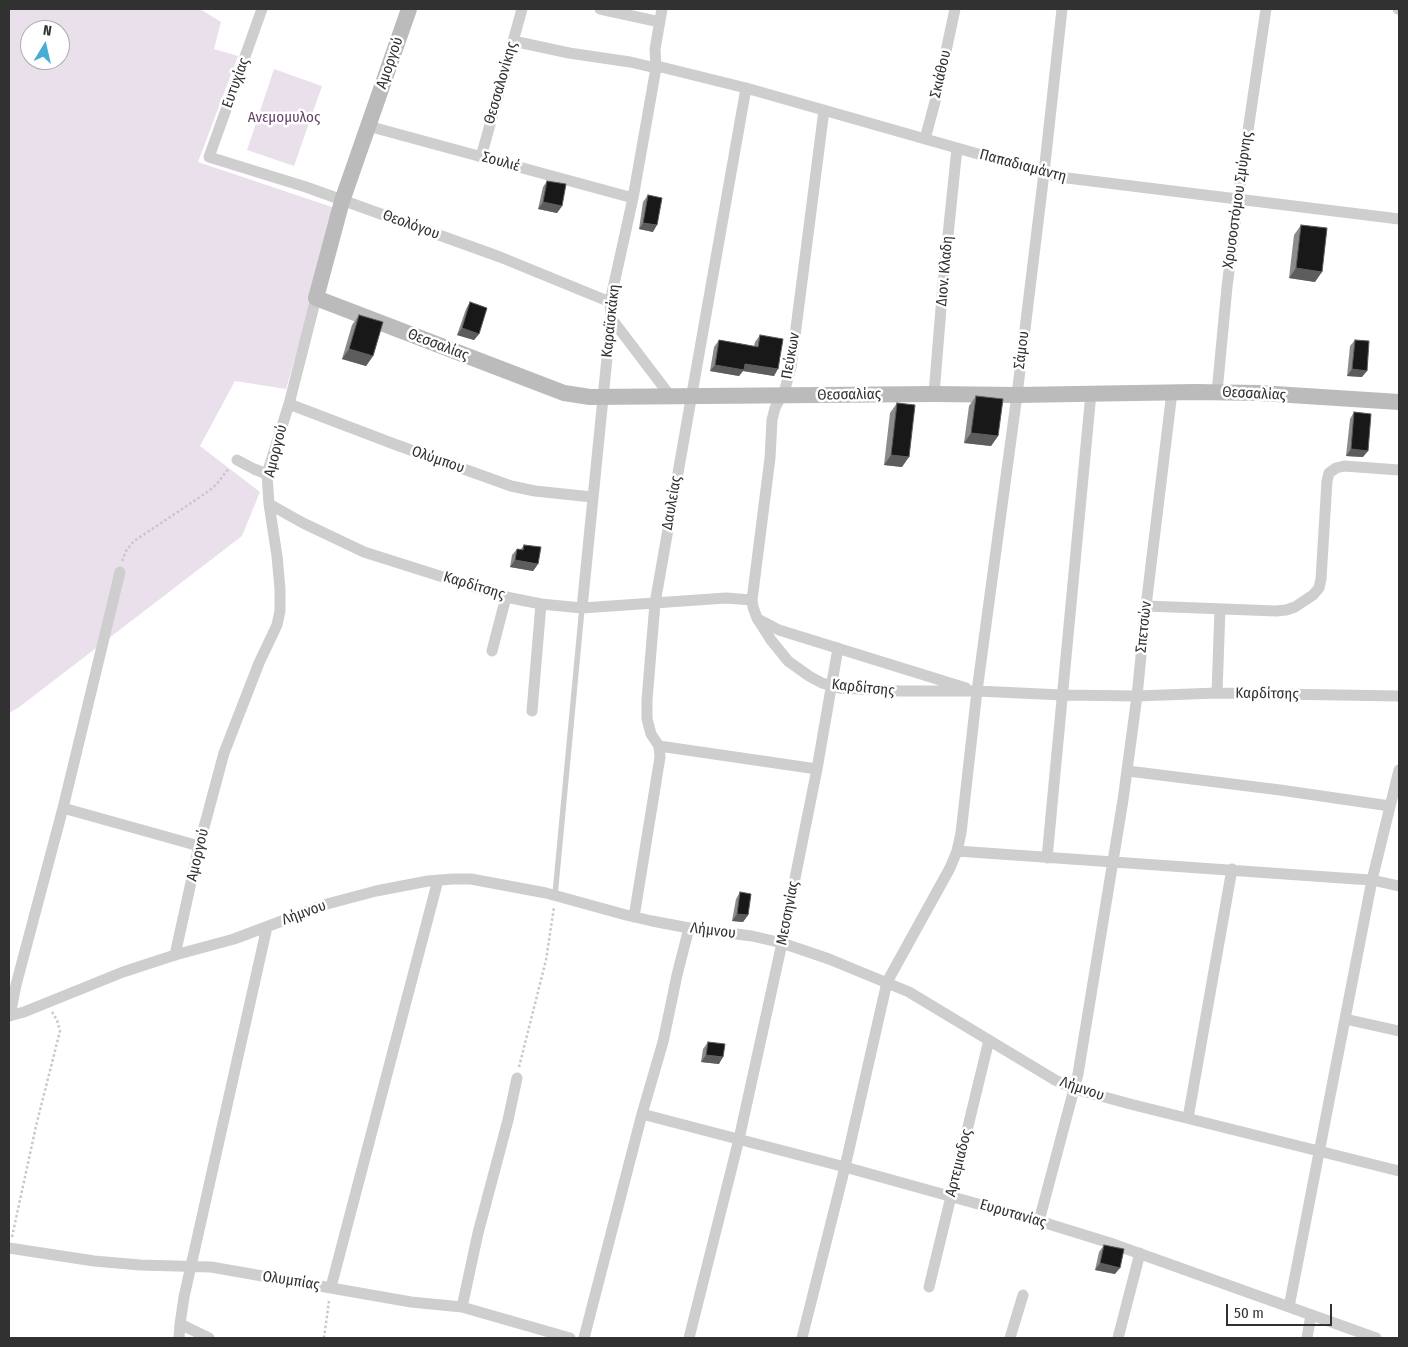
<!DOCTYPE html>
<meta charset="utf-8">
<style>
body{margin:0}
#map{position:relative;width:1408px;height:1347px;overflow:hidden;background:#fff;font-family:"Fira Sans Condensed",sans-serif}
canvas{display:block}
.frame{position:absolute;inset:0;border:10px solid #313131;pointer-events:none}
.north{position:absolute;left:20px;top:20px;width:50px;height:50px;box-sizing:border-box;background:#fff;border:1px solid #adadad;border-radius:50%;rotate:9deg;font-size:14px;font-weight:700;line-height:20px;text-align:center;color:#313131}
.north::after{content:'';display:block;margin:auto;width:18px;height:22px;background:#46aed5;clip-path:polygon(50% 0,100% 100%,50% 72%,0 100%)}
.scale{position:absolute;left:1226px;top:1304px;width:106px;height:22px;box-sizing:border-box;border:2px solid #313131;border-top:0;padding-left:6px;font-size:15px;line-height:18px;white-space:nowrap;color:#313131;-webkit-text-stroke:4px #fff;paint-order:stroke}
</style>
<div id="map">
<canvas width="1408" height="1347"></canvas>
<div class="frame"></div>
<div class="north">N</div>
<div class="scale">50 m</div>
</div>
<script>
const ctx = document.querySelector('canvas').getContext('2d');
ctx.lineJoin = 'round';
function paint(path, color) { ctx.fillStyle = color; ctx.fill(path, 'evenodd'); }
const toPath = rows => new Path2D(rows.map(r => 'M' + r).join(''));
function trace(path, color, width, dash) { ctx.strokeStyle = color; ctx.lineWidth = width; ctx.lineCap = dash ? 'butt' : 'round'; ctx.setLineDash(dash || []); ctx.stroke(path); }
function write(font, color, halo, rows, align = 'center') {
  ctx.font = font + ' "Fira Sans Condensed",sans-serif'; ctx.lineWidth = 5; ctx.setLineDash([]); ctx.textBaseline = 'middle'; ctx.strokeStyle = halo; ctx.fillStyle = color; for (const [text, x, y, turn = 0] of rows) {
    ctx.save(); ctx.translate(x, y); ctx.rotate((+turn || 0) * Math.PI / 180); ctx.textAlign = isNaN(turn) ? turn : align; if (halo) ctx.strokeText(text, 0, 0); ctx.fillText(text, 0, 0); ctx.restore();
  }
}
paint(toPath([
 [9,9,200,9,221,22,214,49,238,56,198,162,338,209,286,389,235,381,200,446,260,492,242,536,18,708,9,713],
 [30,30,60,30,60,60,30,60],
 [274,69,322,86,294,166,247,150]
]), '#eae0ec');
trace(toPath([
 [122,561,126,551,134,541,206,493,216,485,229,468],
 [519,1067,546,960,554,907],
 [12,1237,36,1126,60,1031,57,1020,52,1012],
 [324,1338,329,1301]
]), '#c8c8c8', 2.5, [2.5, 2.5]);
trace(toPath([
 [555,895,582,608]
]), '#cecece', 5.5);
trace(toPath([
 [262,9,209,157,306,187,500,257,610,302],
 [600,9,660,22],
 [1398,9,1399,9],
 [513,41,569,53,630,62,656,68],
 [657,66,746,88,1059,177,1399,219],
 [368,126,633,198],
 [925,139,936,98,955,9],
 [481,157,522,9],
 [611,318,671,397],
 [1217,392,1227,287,1238,198,1266,9],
 [934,394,943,284,957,148],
 [289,404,394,444,511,486,535,491,592,497],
 [237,460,254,469,267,474],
 [269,504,303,523,364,552,506,597,541,604,582,608,726,598,752,600,753,607,757,618,771,640,788,661,809,676,822,683,839,688,900,691,977,691,1062,695,1137,696,1217,693,1399,696],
 [752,600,770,458,772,420,775,408,785,389,791,367,824,110],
 [1146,606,1276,611,1286,610,1295,607,1313,595,1319,588,1321,579,1327,481,1329,473,1336,468,1344,466,1399,470],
 [582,608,611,318,610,302,633,198,656,68,655,49,662,9],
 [758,619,779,630,966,688],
 [492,651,506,597],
 [1217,693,1220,609],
 [532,711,541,604],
 [659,746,817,769],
 [1128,771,1280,790,1390,806],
 [63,808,199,846],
 [957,851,1356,879,1372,880,1399,886],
 [1047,858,1091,393],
 [634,917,660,757,659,746,651,734,647,719,647,700,655,603,746,88],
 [175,955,199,846,224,753,259,663,277,625,280,611,280,589,277,556,269,504,267,474,289,404,316,298],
 [9,1016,24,1012,123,972,175,955,234,939,327,904,376,891,428,881,453,879,471,879,546,893,626,915,652,921,689,928,752,936,782,943,829,959,909,992,1055,1080,1075,1089,1130,1104,1399,1171],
 [10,1016,16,985,63,808,120,572],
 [1345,1019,1399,1031],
 [642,1114,845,1167,1039,1221,1110,1243,1376,1338],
 [1188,1118,1232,869],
 [1039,1221,1078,1074,1123,800,1137,696,1146,606,1172,392],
 [9,1248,94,1261,140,1265,211,1267,411,1302,462,1307,570,1338],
 [331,1287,438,880],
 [929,1287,989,1040],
 [462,1307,478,1233,508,1120,517,1078],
 [1289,1307,1372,880,1399,770],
 [180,1324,209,1338],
 [179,1338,180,1324,184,1297,267,927],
 [584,1338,642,1114,663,1042,677,975,689,928],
 [689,1338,739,1139,782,943,817,769,838,648],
 [802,1338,845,1167,887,982,950,868,957,851,961,833,977,691,1017,395,1044,173,1062,9],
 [1010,1338,1023,1295],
 [1118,1338,1140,1253],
 [1307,1338,1311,1315]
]), '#cecece', 11);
trace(toPath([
 [409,9,342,201,316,298,564,393,590,397,934,394,1017,395,1195,392,1259,393,1399,402]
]), '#bbb', 16);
paint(toPath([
 [547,181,562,206,557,213,538,209,543,187],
 [648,195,653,232,639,229,643,202],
 [1301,225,1315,282,1289,278,1294,235],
 [470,302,479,334,474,340,457,335,466,309],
 [359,315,373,356,366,366,342,359,352,325],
 [760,335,774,376,743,371,739,376,710,371,714,347,719,340,754,346,755,342],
 [1355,340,1362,377,1347,376,1350,346],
 [976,396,998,436,991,446,964,443,969,406],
 [897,403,902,467,884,465,890,413],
 [1354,412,1363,457,1346,456,1350,419],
 [524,545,538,564,533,571,510,567,512,555,517,549,521,549],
 [740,892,748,915,743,922,732,921,736,899],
 [708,1042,719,1064,701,1062,703,1049],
 [1104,1245,1115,1274,1095,1270,1099,1252]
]), '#8c8c8c');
paint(toPath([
 [543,202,562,206,557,213,538,209],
 [643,223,657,225,653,232,639,229],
 [1296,268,1322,272,1315,282,1289,278],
 [462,328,479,334,474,340,457,335],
 [349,349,373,356,366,366,342,359],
 [745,364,778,369,774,376,743,371,739,376,710,371,715,365],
 [1352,369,1367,371,1362,377,1347,376],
 [971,433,998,436,991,446,964,443],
 [1351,449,1368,451,1363,457,1346,456],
 [891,455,909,457,902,467,884,465],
 [515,560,538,564,533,571,510,567],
 [737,914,748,915,743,922,732,921],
 [706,1055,723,1057,719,1064,701,1062],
 [1100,1263,1120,1268,1115,1274,1095,1270]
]), '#5d5d5d');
const building = toPath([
 [547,181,566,184,562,206,543,202,547,181],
 [648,195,662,198,657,225,643,223,648,195],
 [1301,225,1327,228,1322,272,1296,268,1301,225],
 [470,302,487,308,479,334,462,328,470,302],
 [359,315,383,322,373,356,349,349,359,315],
 [760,335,783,339,778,369,745,364,744,370,715,365,719,340,758,347,760,335],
 [1355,340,1369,341,1367,371,1352,369,1355,340],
 [976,396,1003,399,998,436,971,433,976,396],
 [897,403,915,405,909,457,891,455,897,403],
 [1354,412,1371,414,1368,451,1351,449,1354,412],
 [524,545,541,547,538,564,515,560,517,549,523,550,524,545],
 [740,892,751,894,748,915,737,914,740,892],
 [708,1042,725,1044,723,1057,706,1055,708,1042],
 [1104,1245,1124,1249,1120,1268,1100,1263,1104,1245]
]);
paint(building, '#181818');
trace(building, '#5d5d5d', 1);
write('15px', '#313131', '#fff', [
 ["Αμοργού",390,63,-71],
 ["Σκιάθου",941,74,-77],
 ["Ευτυχίας",236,83,-70],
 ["Θεσσαλονίκης",501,83,-74],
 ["Σουλιέ",501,162,15],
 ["Παπαδιαμάντη",1023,166,15],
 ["Χρυσοστόμου Σμύρνης",1238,200,-82],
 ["Θεολόγου",411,225,20],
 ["Διον. Κλαδη",945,271,-85],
 ["Καραϊσκάκη",611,321,-84],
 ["Θεσσαλίας",438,345,21],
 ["Σάμου",1022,350,-83],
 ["Πεύκων",791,356,-80],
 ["Θεσσαλίας",1254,394,3],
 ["Θεσσαλίας",849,395,-1],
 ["Αμοργού",276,451,-76],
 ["Ολύμπου",438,460,19],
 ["Δαυλείας",672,503,-80],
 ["Καρδίτσης",474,586,17],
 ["Σπετσών",1144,627,-84],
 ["Καρδίτσης",863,688,6],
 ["Καρδίτσης",1267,694,1],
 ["Αμοργού",198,855,-77],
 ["Λήμνου",304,913,-20],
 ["Μεσσηνίας",788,913,-79],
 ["Λήμνου",713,931,7],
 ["Λήμνου",1082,1089,19],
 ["Αρτεμιαδος",959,1163,-76],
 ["Ευρυτανίας",1013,1214,16],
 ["Ολυμπίας",291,1281,9]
]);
write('15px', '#644268', '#fff', [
 ["Ανεμομυλος",284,118]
]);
</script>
